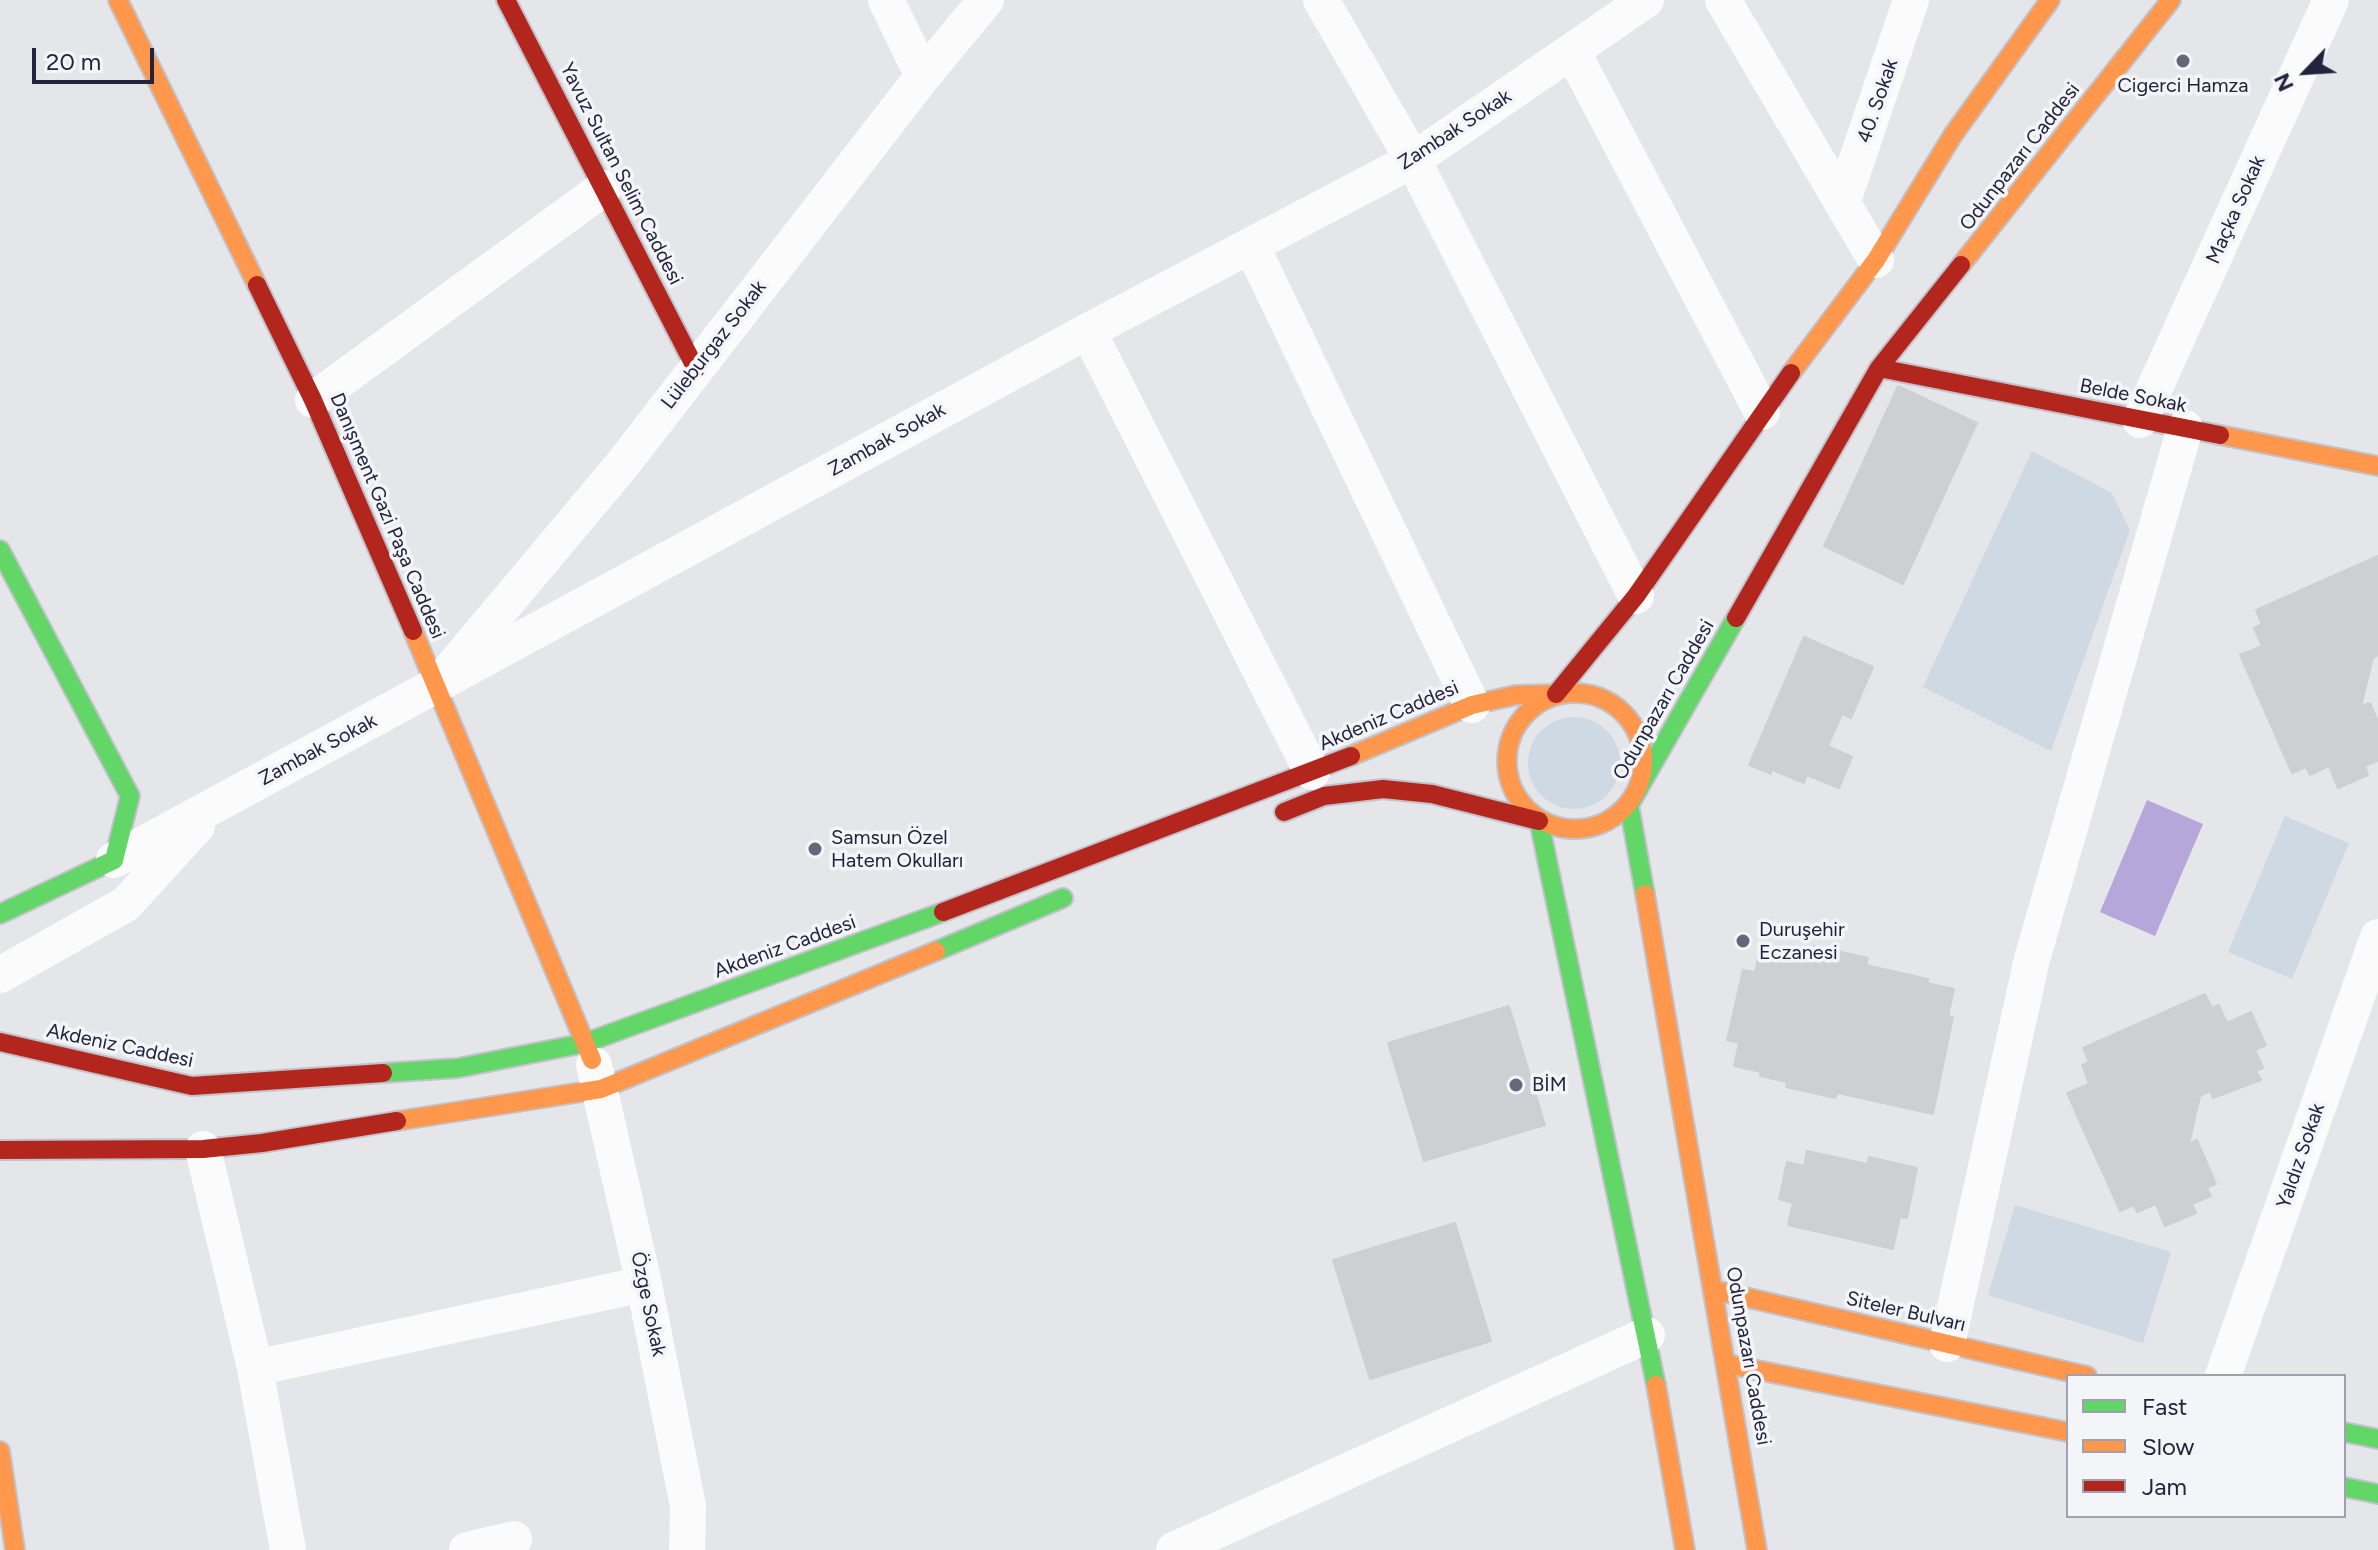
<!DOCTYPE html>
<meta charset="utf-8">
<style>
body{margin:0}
#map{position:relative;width:2378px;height:1550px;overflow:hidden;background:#e5e6ea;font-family:Figtree,sans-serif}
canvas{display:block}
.legend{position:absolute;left:2066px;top:1374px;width:280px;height:144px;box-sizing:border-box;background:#f3f5f9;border:2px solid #9fa1ae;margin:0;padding:10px 14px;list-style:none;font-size:24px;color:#22243e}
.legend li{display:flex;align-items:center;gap:16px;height:40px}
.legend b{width:40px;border:2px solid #9fa1ae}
.north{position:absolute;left:2266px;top:32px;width:80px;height:80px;-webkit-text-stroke:6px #f3f5f9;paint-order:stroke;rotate:245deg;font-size:22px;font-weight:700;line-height:32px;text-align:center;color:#22243e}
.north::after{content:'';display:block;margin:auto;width:28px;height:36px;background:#22243e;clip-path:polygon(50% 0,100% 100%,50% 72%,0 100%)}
.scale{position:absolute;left:32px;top:48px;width:122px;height:36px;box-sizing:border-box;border:4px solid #22243e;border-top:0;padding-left:10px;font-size:24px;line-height:28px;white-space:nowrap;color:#22243e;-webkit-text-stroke:6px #f3f5f9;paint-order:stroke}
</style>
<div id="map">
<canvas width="2378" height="1550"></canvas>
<ul class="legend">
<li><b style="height:10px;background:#63d668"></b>Fast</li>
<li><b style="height:10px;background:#ff974d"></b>Slow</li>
<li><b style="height:10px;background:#b3261e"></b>Jam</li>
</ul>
<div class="north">N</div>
<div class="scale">20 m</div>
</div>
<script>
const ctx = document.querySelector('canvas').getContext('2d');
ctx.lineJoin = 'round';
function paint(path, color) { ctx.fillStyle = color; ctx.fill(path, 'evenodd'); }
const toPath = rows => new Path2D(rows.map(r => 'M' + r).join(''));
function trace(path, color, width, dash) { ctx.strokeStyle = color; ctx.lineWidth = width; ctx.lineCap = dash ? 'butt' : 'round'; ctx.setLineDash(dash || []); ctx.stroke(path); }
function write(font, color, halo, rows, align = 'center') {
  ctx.font = font + ' Figtree,sans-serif'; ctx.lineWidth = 7; ctx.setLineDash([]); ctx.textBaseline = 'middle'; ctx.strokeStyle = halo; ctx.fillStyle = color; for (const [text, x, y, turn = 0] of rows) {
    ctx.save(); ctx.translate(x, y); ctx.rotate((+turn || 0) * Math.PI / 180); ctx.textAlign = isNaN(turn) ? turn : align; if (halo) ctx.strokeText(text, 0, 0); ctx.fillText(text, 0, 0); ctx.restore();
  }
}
paint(toPath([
 [2032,451,2112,493,2130,530,2051,751,1923,687],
 '1528 763a46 46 0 1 1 92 0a46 46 0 1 1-92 0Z',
 [2285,816,2349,843,2292,979,2228,952],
 [2015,1205,2171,1252,2143,1343,1988,1295]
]), '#ced9e3');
paint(toPath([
 [2147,800,2203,824,2155,936,2100,912]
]), '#b7a6d9');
const building = toPath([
 [1898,386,1977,423,1936,512,1857,476,1898,386],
 [1857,476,1936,512,1903,584,1824,546,1857,476],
 [2378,556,2378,655,2373,658,2361,706,2370,703,2378,722,2378,761,2365,766,2368,775,2338,788,2329,766,2310,775,2306,767,2292,773,2240,655,2262,646,2254,628,2262,624,2256,610,2378,556],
 [1804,637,1873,667,1851,718,1842,714,1828,746,1852,757,1839,788,1807,775,1804,783,1770,769,1771,774,1749,765,1804,637],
 [1814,946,1868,958,1866,965,1928,979,1927,983,1954,989,1948,1016,1953,1017,1933,1114,1838,1093,1835,1098,1786,1087,1787,1082,1760,1076,1761,1072,1734,1066,1739,1043,1727,1040,1743,970,1755,972,1760,948,1785,954,1787,948,1812,954,1814,946],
 [2205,994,2212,1008,2219,1005,2227,1023,2251,1012,2266,1045,2255,1050,2263,1068,2256,1071,2261,1080,2213,1098,2210,1091,2200,1096,2189,1144,2197,1140,2216,1184,2207,1188,2211,1196,2192,1204,2196,1213,2165,1226,2156,1204,2137,1212,2134,1205,2120,1211,2067,1093,2089,1084,2082,1065,2089,1062,2083,1048,2205,994],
 [1509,1006,1545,1125,1424,1161,1388,1043,1509,1006],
 [1807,1151,1867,1164,1869,1157,1917,1168,1907,1218,1900,1217,1893,1249,1788,1225,1793,1203,1779,1199,1787,1162,1804,1166,1807,1151],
 [1455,1223,1491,1341,1370,1379,1333,1260,1455,1223]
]);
paint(building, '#cecfd3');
trace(building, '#cecfd3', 2);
const fast = toPath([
 [0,550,130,796,114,860,0,914],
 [1539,821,1656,1385],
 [1645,894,1629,805,1736,618],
 [936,951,1063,898],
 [383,1073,458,1068,585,1043,943,912],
 [2344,1432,2378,1439],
 [2344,1487,2378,1494]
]);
const slow = toPath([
 [118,0,257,285],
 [1961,265,2171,0],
 [1791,373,1876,260,1953,135,2050,0],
 [2220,435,2378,466],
 [413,631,592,1060],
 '1507 761a68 68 0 1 1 136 0a68 68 0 1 1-136 0Z',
 [1351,756,1472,705,1516,695,1556,694],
 [1645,894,1757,1550],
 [397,1121,601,1089,936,951],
 [1714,1290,2087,1376],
 [1727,1364,2068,1432],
 [1656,1385,1685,1550],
 [0,1451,15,1550]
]);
const jam = toPath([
 [506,0,696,369],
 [257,285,313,400,413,631],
 [1879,368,2220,435],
 [1736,618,1879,368,1961,265],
 [1556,694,1636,596,1791,373],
 [1284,812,1324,796,1383,789,1432,794,1539,821],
 [943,912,1351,756],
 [0,1042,192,1086,383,1073],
 [0,1150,203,1149,262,1143,397,1121]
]);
trace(fast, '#c1c2ca', 22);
trace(slow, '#c1c2ca', 22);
trace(jam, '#c1c2ca', 22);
trace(toPath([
 [886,0,923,76],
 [1321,0,1413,160,1636,596],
 [1723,0,1876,260],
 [1572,51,1762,412],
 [1843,201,1911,0],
 [1251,245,1472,705],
 [1088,331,1312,772],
 [313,400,604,188],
 [2140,420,2331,0],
 [450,670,622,465,923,76,986,0],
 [114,860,1088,331,1413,160,1646,0],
 [0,975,126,904,197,826],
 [594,1065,644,1284,688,1506,687,1550],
 [203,1149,255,1368,288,1550],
 [1947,1344,2032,959,2185,428],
 [255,1368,644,1284],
 [2223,1376,2378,937],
 [467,1550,514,1539],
 [1174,1550,1647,1335]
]), '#fbfbfc', 36);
trace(fast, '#63d668', 18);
trace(slow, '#ff974d', 18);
trace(jam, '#b3261e', 18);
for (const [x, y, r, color] of [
 [2183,61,8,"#66687a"],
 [815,849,8,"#66687a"],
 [1743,941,8,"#66687a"],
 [1516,1085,8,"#66687a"]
]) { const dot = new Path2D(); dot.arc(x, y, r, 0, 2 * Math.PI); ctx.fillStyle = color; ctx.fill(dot); trace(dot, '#f3f5f9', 3); }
write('20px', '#22243e', '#f3f5f9', [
 ["Cigerci Hamza",2183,86,"center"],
 ["Samsun Özel",831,838],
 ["Hatem Okulları",831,861],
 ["Duruşehir",1759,930],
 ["Eczanesi",1759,953],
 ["BİM",1532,1085]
], 'left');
write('20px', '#22243e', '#f3f5f9', [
 ["40. Sokak",1878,101,-71],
 ["Zambak Sokak",1455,130,-33],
 ["Odunpazarı Caddesi",2020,157,-52],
 ["Yavuz Sultan Selim Caddesi",621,174,63],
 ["Maçka Sokak",2236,210,-66],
 ["Lüleburgaz Sokak",714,345,-52],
 ["Belde Sokak",2133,396,11],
 ["Zambak Sokak",887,440,-29],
 ["Danışment Gazi Paşa Caddesi",387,516,67],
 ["Odunpazarı Caddesi",1664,700,-60],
 ["Akdeniz Caddesi",1389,716,-23],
 ["Zambak Sokak",318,750,-28],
 ["Akdeniz Caddesi",785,947,-20],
 ["Akdeniz Caddesi",120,1046,12],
 ["Yaldız Sokak",2301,1156,-71],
 ["Özge Sokak",648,1304,78],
 ["Siteler Bulvarı",1906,1312,13],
 ["Odunpazarı Caddesi",1748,1356,80]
]);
</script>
